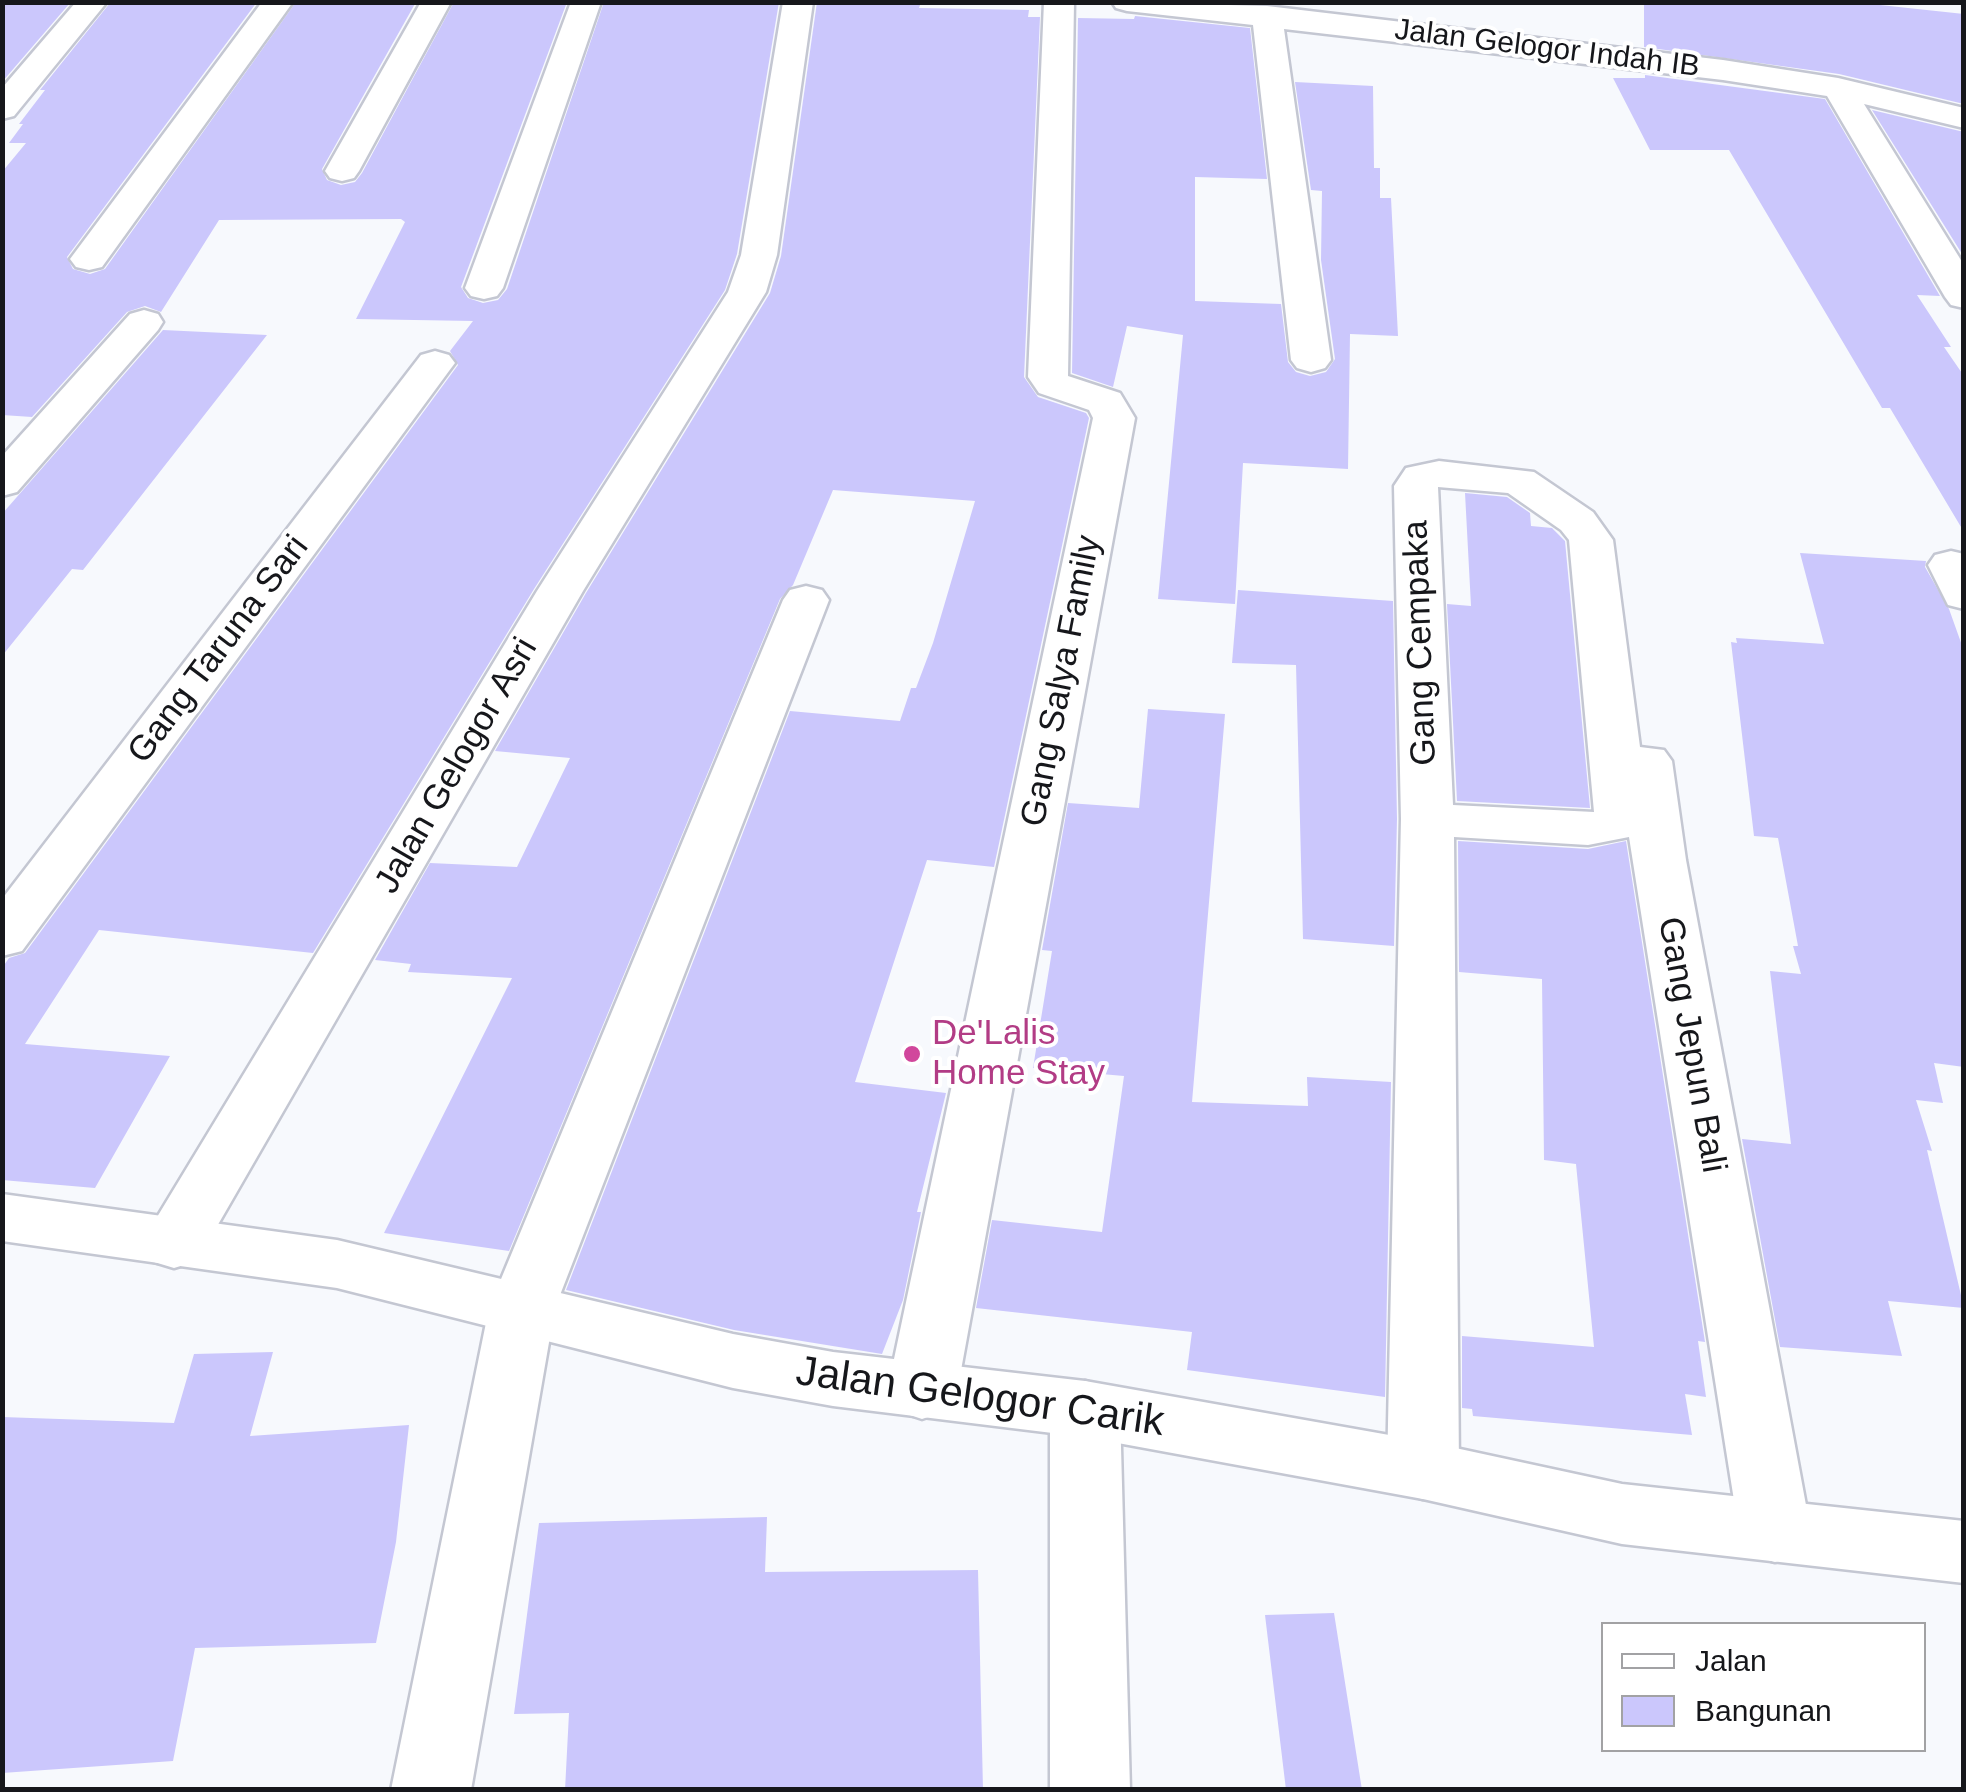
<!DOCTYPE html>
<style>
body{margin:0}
#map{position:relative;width:1966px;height:1792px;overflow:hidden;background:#f7f9fd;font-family:Helvetica,sans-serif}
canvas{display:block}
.frame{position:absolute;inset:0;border:5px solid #16171b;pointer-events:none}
.legend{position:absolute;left:1601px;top:1622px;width:325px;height:130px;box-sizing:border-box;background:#fff;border:2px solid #a2a2a4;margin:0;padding:12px 18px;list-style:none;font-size:30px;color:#16171b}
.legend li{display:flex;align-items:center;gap:20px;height:50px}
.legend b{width:50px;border:2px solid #a2a2a4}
</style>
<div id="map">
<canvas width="1966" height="1792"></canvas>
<div class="frame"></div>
<ul class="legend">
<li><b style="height:12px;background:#fff"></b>Jalan</li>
<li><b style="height:28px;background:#cbc7fc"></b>Bangunan</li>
</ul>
</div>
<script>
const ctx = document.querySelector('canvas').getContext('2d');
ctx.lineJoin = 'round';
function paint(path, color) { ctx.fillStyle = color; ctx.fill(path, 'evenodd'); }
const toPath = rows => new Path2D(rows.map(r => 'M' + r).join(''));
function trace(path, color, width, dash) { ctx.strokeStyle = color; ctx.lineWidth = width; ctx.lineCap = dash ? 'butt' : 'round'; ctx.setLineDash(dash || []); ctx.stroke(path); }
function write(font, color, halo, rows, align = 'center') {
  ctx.font = font + ' Helvetica,sans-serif'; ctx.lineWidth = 8; ctx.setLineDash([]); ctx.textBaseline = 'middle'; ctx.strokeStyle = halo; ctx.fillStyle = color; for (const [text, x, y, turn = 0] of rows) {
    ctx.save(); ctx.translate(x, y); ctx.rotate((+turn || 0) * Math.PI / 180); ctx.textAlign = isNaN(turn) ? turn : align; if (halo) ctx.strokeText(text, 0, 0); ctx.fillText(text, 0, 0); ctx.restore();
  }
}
paint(toPath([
 [257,2,67,257,73,269,90,274,105,269,296,2,416,2,322,169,327,180,341,185,355,182,362,173,454,2,567,2,461,287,468,298,483,303,498,300,507,289,604,2,779,2,737,254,725,290,534,589,313,953,99,930,25,1044,170,1056,95,1188,2,1180,2,968,9,958,25,953,458,365,450,351,473,321,356,319,405,222,401,219,219,220,161,312,145,306,127,312,32,417,2,415,2,172,26,143,9,143,23,124,19,124,45,90,40,90,110,3],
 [817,2,921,2,919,8,1029,10,1028,17,1040,17,1024,377,1038,397,1086,413,1089,418,994,867,927,860,855,1082,946,1093,917,1212,921,1212,903,1300,882,1354,734,1330,566,1290,790,711,900,721,911,688,916,688,933,643,975,501,833,490,793,585,780,599,509,1251,384,1233,512,978,408,972,411,964,375,960,430,863,517,867,570,758,495,751,586,593,770,293,781,256],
 [1644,2,1852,2,1964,14,1964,104,1839,74,1644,47],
 [2,3,70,3,2,82],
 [1135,16,1250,28,1267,179,1195,177,1195,301,1281,304,1288,362,1296,372,1310,376,1326,372,1335,359,1321,260,1322,191,1311,190,1295,82,1373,86,1374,168,1380,168,1380,198,1391,198,1398,336,1350,334,1348,469,1243,463,1235,604,1158,599,1183,335,1127,326,1113,387,1072,373,1078,18,1134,19],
 [1645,75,1825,99,1940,296,1917,295,1951,347,1944,347,1964,376,1964,532,1890,408,1882,408,1729,150,1650,150,1613,78,1645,78],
 [1872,110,1964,132,1964,257],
 [163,330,267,335,83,570,72,569,2,656,2,514],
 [1465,493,1507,497,1530,513,1531,526,1552,528,1565,541,1590,808,1457,801,1447,604,1471,606],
 [1800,553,1926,561,1925,567,1949,609,1964,651,1964,1067,1934,1063,1943,1103,1916,1100,1932,1151,1927,1150,1964,1308,1888,1301,1902,1356,1780,1347,1742,1139,1791,1144,1770,971,1801,974,1793,946,1798,946,1778,838,1754,836,1731,642,1737,643,1736,638,1824,644],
 [1238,590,1393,601,1397,819,1394,946,1303,939,1296,665,1232,663],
 [1148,709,1225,714,1192,1102,1308,1106,1307,1077,1391,1082,1385,1397,1187,1370,1192,1332,976,1308,992,1220,1102,1232,1124,1076,1033,1068,1052,951,1042,950,1068,803,1139,808],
 [1458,841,1588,849,1626,841,1705,1342,1698,1341,1706,1397,1685,1394,1692,1435,1473,1416,1472,1409,1462,1408,1462,1336,1594,1347,1576,1164,1544,1160,1542,979,1459,972],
 [273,1352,250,1436,409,1425,396,1542,376,1643,195,1648,173,1761,2,1773,2,1417,174,1423,194,1354],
 [767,1517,765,1572,978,1570,983,1790,565,1790,569,1713,514,1714,539,1523],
 [1334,1613,1362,1790,1286,1790,1265,1615]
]), '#cbc7fc');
const minor = toPath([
 [76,2,107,2,14,116,2,119,2,88,76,2],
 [262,2,293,2,102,267,89,270,76,267,70,259,76,251,262,2],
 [421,2,451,2,359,171,354,178,342,181,330,178,325,171,421,2],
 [571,2,601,2,503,288,497,296,484,299,471,296,465,288,571,2],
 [783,2,813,2,777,255,766,292,583,591,197,1261,174,1268,151,1261,142,1244,151,1227,537,591,728,292,741,255,783,2],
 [1044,2,1074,2,1068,376,1120,393,1135,418,957,1392,946,1411,922,1419,898,1411,887,1392,1093,418,1089,410,1039,393,1028,377,1044,2],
 [1112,2,1267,6,1723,60,1838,78,1964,108,1964,128,1864,104,1964,265,1964,308,1951,305,1945,297,1827,96,1723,80,1284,29,1331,360,1325,368,1311,372,1297,368,1291,360,1253,25,1127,11,1116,8,1112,2],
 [144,310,158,314,163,322,158,330,17,492,2,496,2,456,130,314,144,310],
 [435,351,449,355,455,363,449,371,22,951,2,956,2,899,421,355,435,351],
 [1439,461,1534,472,1593,512,1613,540,1640,747,1664,750,1672,761,1686,860,1811,1532,1801,1554,1775,1562,1749,1554,1739,1532,1629,837,1588,845,1454,837,1459,1470,1448,1491,1423,1499,1398,1491,1387,1470,1401,819,1394,486,1406,468,1439,461],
 [1438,487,1508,493,1561,530,1569,540,1594,812,1453,805,1438,487],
 [1951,551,1964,554,1964,609,1948,605,1928,565,1935,555,1951,551],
 [806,586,822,590,829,600,555,1308,471,1790,391,1790,489,1308,783,600,790,590,806,586],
 [1085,1381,1110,1389,1120,1409,1130,1790,1050,1790,1050,1409,1060,1389,1085,1381]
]);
const tertiary = toPath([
 [2,1194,337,1240,733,1334,833,1352,1085,1381,1423,1441,1622,1484,1964,1521,1964,1583,1622,1544,1423,1499,1085,1437,833,1406,733,1388,337,1288,2,1241,2,1194]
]);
trace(minor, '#c4c7d2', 5);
trace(tertiary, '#c4c7d2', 5);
paint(minor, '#fff');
paint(tertiary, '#fff');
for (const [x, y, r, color] of [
 [912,1054,10,"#d1479c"]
]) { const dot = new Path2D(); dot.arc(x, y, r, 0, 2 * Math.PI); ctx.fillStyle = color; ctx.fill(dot); trace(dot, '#fff', 4); }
write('30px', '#16171b', '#fff', [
 ["Jalan Gelogor Indah IB",1547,49,7]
]);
write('35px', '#16171b', '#fff', [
 ["Gang Cempaka",1421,643,-92],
 ["Gang Taruna Sari",219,650,-53],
 ["Gang Salya Family",1062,681,-79],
 ["Jalan Gelogor Asri",457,766,-60],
 ["Gang Jepun Bali",1691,1045,80]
]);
write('35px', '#b23c85', '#fff', [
 ["De'Lalis",932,1034],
 ["Home Stay",932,1074]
], 'left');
write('42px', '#16171b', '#fff', [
 ["Jalan Gelogor Carik",980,1398,8]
]);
</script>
